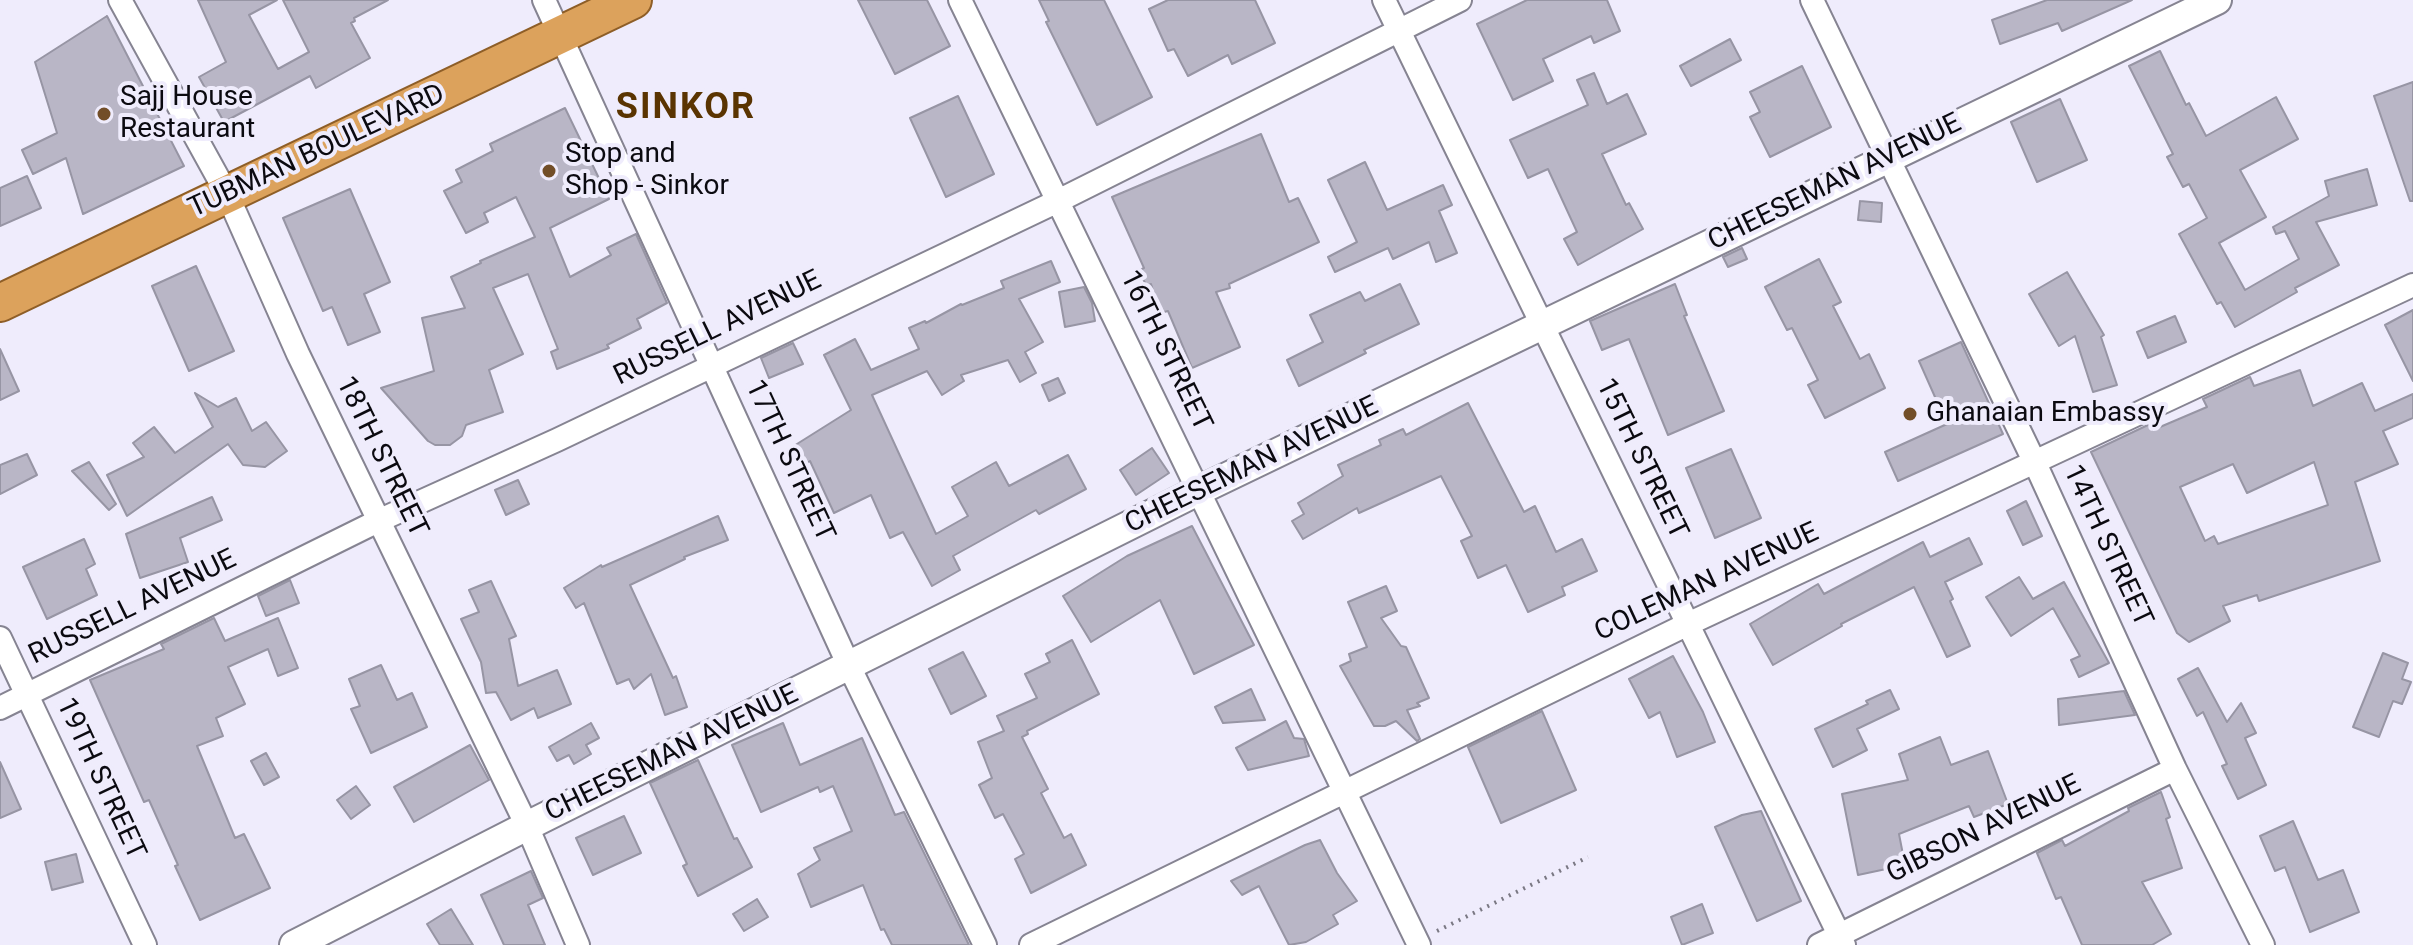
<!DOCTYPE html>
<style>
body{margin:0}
canvas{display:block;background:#efecfc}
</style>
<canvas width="2413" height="945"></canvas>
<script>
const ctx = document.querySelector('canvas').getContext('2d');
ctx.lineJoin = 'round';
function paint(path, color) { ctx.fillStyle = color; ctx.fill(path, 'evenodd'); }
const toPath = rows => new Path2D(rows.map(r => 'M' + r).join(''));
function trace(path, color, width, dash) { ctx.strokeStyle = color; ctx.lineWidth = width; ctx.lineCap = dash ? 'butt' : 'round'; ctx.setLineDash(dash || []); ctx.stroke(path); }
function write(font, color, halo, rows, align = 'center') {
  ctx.font = font + ' Roboto,sans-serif'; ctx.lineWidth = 8; ctx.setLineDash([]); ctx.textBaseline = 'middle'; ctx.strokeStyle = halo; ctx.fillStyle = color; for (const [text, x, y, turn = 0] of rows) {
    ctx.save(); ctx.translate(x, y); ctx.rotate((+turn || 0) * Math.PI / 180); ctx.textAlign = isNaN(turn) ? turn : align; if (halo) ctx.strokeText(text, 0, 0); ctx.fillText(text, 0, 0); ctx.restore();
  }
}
const building = toPath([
 [198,0,277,0,249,15,278,69,309,52,283,0,388,0,354,18,355,21,351,23,370,58,316,88,310,76,224,122,199,77,226,62,198,0],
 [858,0,927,0,950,46,895,74,858,0],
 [1039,0,1104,0,1152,97,1097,125,1046,22,1049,21,1039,0],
 [1168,0,1255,0,1275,43,1232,64,1228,55,1188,76,1174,49,1168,51,1149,9,1168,0],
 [1527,0,1607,0,1620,31,1594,43,1591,36,1543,59,1553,81,1513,100,1477,24,1527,0],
 [2047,0,2132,0,2062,31,2058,23,2000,44,1992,20,2047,0],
 [107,16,184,166,83,214,66,158,33,174,22,150,57,133,35,62,107,16],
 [1730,39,1741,60,1691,86,1680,66,1730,39],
 [2160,51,2186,105,2189,103,2206,136,2276,97,2298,139,2240,170,2266,217,2219,243,2245,290,2299,259,2285,231,2276,234,2273,227,2329,196,2325,181,2367,169,2377,205,2316,222,2339,265,2295,288,2297,292,2235,327,2221,302,2217,304,2179,234,2207,218,2189,184,2183,187,2167,157,2173,154,2129,66,2160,51],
 [1802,66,1831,127,1770,157,1750,117,1760,112,1750,92,1802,66],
 [1594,73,1607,104,1627,94,1646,134,1602,154,1626,205,1629,203,1643,229,1578,265,1564,239,1577,232,1548,169,1528,178,1510,140,1588,105,1577,80,1594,73],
 [2413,82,2413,201,2410,201,2374,96,2413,82],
 [958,96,994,174,946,197,910,118,958,96],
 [2060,99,2087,160,2037,182,2011,122,2060,99],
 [565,108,609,199,550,228,570,277,611,255,607,248,636,234,667,303,637,319,641,328,607,345,609,348,557,369,551,352,558,349,528,274,493,288,523,354,489,370,503,412,466,425,462,436,450,445,435,445,428,441,381,388,434,371,422,318,465,308,451,277,481,263,480,261,535,237,516,197,484,213,488,222,466,233,444,191,462,182,456,170,493,151,490,144,565,108],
 [1261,134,1289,202,1298,198,1319,242,1229,284,1230,288,1216,292,1240,347,1192,368,1168,311,1160,313,1151,284,1147,286,1138,271,1144,268,1112,197,1261,134],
 [1365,162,1387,210,1443,185,1452,205,1439,211,1457,253,1436,262,1429,242,1393,259,1388,248,1335,272,1328,257,1357,242,1328,180,1365,162],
 [27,176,41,208,0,226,0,188,27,176],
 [350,189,390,282,364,294,380,332,348,345,332,307,323,311,283,218,350,189],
 [1860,201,1882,203,1881,222,1858,220,1860,201],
 [1742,248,1747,259,1728,267,1723,257,1742,248],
 [1819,259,1841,302,1833,306,1860,359,1869,354,1885,388,1825,418,1808,385,1818,380,1792,328,1787,330,1765,287,1819,259],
 [1051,261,1060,282,1019,299,1043,342,1025,352,1036,373,1020,382,1008,360,961,375,964,381,942,395,927,371,872,395,936,534,968,516,952,487,996,462,1009,486,1068,455,1086,489,1039,514,1036,510,953,556,960,570,932,586,903,532,890,538,871,495,834,513,810,461,801,467,789,449,851,410,824,355,855,339,871,370,919,349,909,328,925,321,926,323,961,304,962,305,1004,288,1001,281,1051,261],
 [196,266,234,351,189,371,152,286,196,266],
 [2067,272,2104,335,2101,337,2117,385,2093,392,2075,336,2059,346,2029,294,2067,272],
 [1400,284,1419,324,1364,350,1366,353,1299,386,1287,360,1323,342,1310,315,1360,292,1365,301,1400,284],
 [1675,284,1687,315,1684,316,1724,411,1668,435,1629,339,1602,350,1590,321,1675,284],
 [1084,287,1092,303,1095,321,1065,327,1059,292,1084,287],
 [2413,310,2413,381,2385,325,2413,310],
 [2175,316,2186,342,2148,358,2137,332,2175,316],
 [1961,342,2003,434,1898,481,1885,452,1947,424,1919,361,1961,342],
 [793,343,803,364,769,378,761,358,793,343],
 [0,349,19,391,0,400,0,349],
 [2300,370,2313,406,2362,383,2375,411,2413,394,2413,418,2383,431,2398,464,2355,482,2380,561,2259,601,2257,595,2223,606,2230,621,2189,642,2177,633,2091,452,2150,424,2153,430,2207,407,2203,399,2250,377,2254,386,2300,370],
 [2314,462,2328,505,2218,544,2214,536,2205,541,2180,487,2233,464,2247,493,2314,462],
 [1058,378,1065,393,1049,401,1042,385,1058,378],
 [195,393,218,407,236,398,252,431,266,422,287,451,265,467,243,465,228,444,127,516,107,475,144,457,133,443,154,427,175,453,213,427,195,393],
 [1468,403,1524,512,1535,506,1556,552,1582,539,1597,571,1562,587,1565,595,1528,612,1506,565,1478,578,1461,541,1472,536,1441,476,1359,513,1357,508,1303,539,1292,521,1304,514,1298,503,1343,476,1338,465,1381,445,1379,440,1403,429,1406,435,1468,403],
 [1152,448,1169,473,1136,495,1120,470,1152,448],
 [1731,449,1761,518,1715,538,1686,468,1731,449],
 [27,454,37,475,0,494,0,465,27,454],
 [89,462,116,504,109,510,72,471,89,462],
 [518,480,529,504,506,515,495,490,518,480],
 [212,497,222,520,180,538,188,562,140,578,126,534,212,497],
 [2026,501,2042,536,2023,545,2007,511,2026,501],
 [718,516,728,540,684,557,685,559,630,585,673,678,676,676,687,707,665,715,651,674,634,689,629,679,617,684,584,603,576,608,564,588,601,565,602,567,718,516],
 [1192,526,1254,645,1194,674,1160,600,1091,642,1063,596,1127,556,1192,526],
 [1969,538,1982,564,1945,582,1953,599,1950,601,1970,646,1947,657,1914,587,1841,624,1842,626,1773,665,1750,624,1818,584,1824,594,1923,542,1930,557,1969,538],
 [84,539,95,564,86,569,97,595,47,619,23,567,84,539],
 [2019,577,2033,599,2064,582,2109,663,2079,677,2071,660,2080,656,2053,608,2011,636,1986,597,2019,577],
 [290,580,299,603,266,616,258,596,290,580],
 [491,581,516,636,509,639,518,686,557,670,571,704,538,718,534,708,511,720,496,692,486,693,481,662,461,619,479,612,469,590,491,581],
 [1386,586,1397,611,1381,618,1401,646,1406,647,1429,698,1417,703,1420,706,1407,710,1420,739,1417,741,1396,721,1385,726,1374,726,1340,666,1351,661,1349,654,1367,647,1348,602,1386,586],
 [214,618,225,641,278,618,298,668,278,676,268,649,228,667,245,704,216,718,223,736,197,746,235,838,244,834,270,888,200,920,175,866,178,865,149,800,144,802,90,680,164,649,161,644,214,618],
 [1072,640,1099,694,1027,731,1028,734,1022,737,1048,789,1041,793,1064,838,1071,834,1086,865,1031,893,1015,859,1024,854,1003,814,995,818,979,785,992,778,978,742,1004,731,997,716,1037,698,1025,674,1050,662,1046,654,1072,640],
 [963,652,986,696,951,714,929,669,963,652],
 [2383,653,2408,663,2402,679,2411,682,2402,704,2393,701,2379,737,2353,727,2383,653],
 [1673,656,1703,712,1715,742,1677,757,1660,712,1649,718,1629,679,1673,656],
 [381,665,397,700,412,693,427,727,371,753,351,709,360,706,349,679,381,665],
 [2198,668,2227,722,2241,703,2256,733,2245,738,2266,785,2238,799,2222,766,2227,764,2203,712,2197,716,2178,679,2198,668],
 [1251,689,1265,720,1223,723,1215,707,1251,689],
 [1890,690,1899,709,1857,729,1867,750,1833,767,1815,729,1868,704,1866,701,1890,690],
 [2124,691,2135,715,2059,725,2058,699,2124,691],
 [1542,711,1576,790,1501,823,1468,747,1542,711],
 [1286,721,1294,738,1304,739,1309,756,1248,770,1236,748,1286,721],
 [591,723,599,738,586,745,591,754,574,764,569,755,557,761,549,747,591,723],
 [783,723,800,765,862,738,895,815,904,812,969,945,892,945,884,929,881,930,863,885,811,907,798,874,820,860,814,848,852,831,833,786,820,792,818,787,761,812,732,745,783,723],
 [1940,737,1951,765,1988,751,2008,804,1974,817,1969,806,1899,834,1905,865,1858,875,1842,794,1908,780,1899,754,1940,737],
 [470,745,489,780,414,822,394,787,470,745],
 [266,753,279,777,264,785,251,761,266,753],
 [698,760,734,839,737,838,752,867,698,896,683,866,687,864,650,783,698,760],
 [0,762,21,809,0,818,0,762],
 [356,786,370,805,351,819,337,800,356,786],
 [2161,792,2170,817,2166,819,2182,868,2142,882,2171,934,2152,945,2082,945,2061,897,2056,899,2037,853,2062,840,2065,846,2129,811,2128,808,2161,792],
 [1761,811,1801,901,1757,921,1715,827,1742,815,1761,811],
 [624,816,641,853,593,875,576,838,624,816],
 [2293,821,2318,880,2343,870,2359,912,2310,932,2285,867,2275,871,2260,836,2293,821],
 [1320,840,1337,873,1357,901,1333,915,1338,924,1306,942,1289,945,1259,886,1242,895,1231,881,1305,845,1320,840],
 [76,854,83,882,52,890,45,862,76,854],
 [531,871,543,898,528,905,545,945,504,945,481,895,531,871],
 [757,899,768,917,744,931,733,914,757,899],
 [1702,904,1713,933,1682,945,1671,917,1702,904],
 [451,909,473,945,440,945,427,924,451,909]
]);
paint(building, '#b9b6c6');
trace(building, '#9795a4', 2);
const minor = toPath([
 [120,0,227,194,298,354,527,826,578,945],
 [544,0,849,666,985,945],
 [960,0,1419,945],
 [1384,0,1844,945],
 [1812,0,2035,463,2175,769,2263,945],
 [0,638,145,945],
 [0,708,378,521,557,440,1058,201,1460,0],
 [1031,945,1688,624,2413,285],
 [1819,945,2175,769]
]);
const tertiary = toPath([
 [294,945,527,826,1200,490,2217,0]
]);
const trunk = toPath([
 [0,303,633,0]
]);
trace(minor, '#868492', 26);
trace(tertiary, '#868492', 32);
trace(trunk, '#8e5e27', 40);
trace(toPath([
 [1437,931,1588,857]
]), '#7a7883', 4, [2, 6]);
trace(minor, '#fff', 22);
trace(tertiary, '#fff', 28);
trace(trunk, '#dca25c', 36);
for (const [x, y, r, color] of [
 [104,114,8,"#724e28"],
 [549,171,8,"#724e28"],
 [1910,414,8,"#724e28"]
]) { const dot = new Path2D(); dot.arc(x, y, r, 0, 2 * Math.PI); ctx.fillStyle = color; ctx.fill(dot); trace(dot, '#efecfc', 3); }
write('28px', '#0b0a10', '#efecfc', [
 ["Sajj House",120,98],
 ["Restaurant",120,130],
 ["Stop and",565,155],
 ["Shop - Sinkor",565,187],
 ["Ghanaian Embassy",1926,414]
], 'left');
write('28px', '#0b0a10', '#efecfc', [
 ["TUBMAN BOULEVARD",317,152,-25],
 ["CHEESEMAN AVENUE",1835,183,-26],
 ["RUSSELL AVENUE",718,329,-26],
 ["16TH STREET",1165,351,64],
 ["18TH STREET",381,457,64],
 ["15TH STREET",1641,459,64],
 ["17TH STREET",789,461,65],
 ["CHEESEMAN AVENUE",1252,466,-26],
 ["14TH STREET",2107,546,65],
 ["COLEMAN AVENUE",1707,583,-25],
 ["RUSSELL AVENUE",133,608,-26],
 ["CHEESEMAN AVENUE",672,754,-26],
 ["19TH STREET",100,779,65],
 ["GIBSON AVENUE",1984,830,-26]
]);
ctx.letterSpacing = '2px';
write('bold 36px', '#5a3401', '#efecfc', [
 ["SINKOR",686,109]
]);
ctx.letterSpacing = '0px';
</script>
